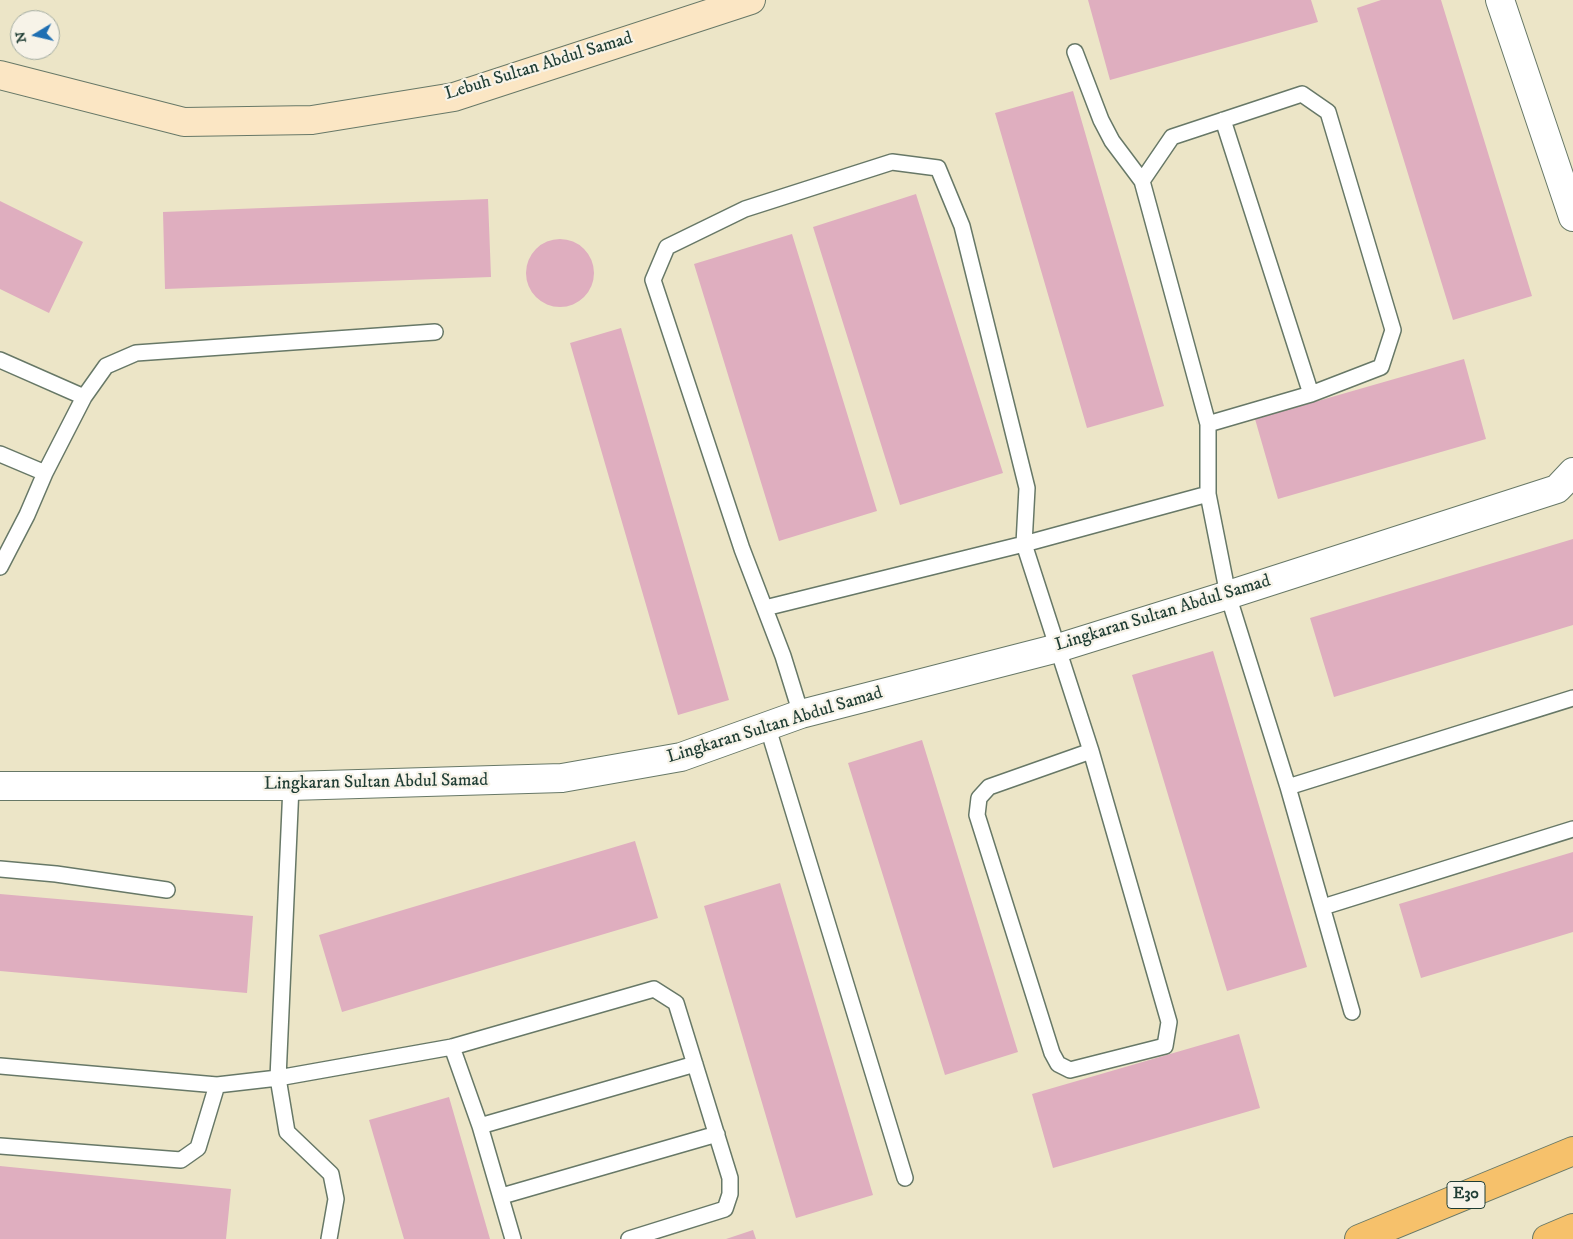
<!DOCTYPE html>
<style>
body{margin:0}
#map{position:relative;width:1573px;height:1239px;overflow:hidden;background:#ece5c7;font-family:"IM FELL DW Pica",serif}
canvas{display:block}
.north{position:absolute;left:10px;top:10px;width:50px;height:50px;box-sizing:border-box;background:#f7f3e8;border:1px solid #a1aaa0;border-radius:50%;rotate:261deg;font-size:14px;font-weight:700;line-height:20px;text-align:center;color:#1f3d34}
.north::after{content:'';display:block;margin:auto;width:18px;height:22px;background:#1f6fb2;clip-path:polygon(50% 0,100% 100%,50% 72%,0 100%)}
</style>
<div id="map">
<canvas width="1573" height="1239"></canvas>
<div class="north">N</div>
</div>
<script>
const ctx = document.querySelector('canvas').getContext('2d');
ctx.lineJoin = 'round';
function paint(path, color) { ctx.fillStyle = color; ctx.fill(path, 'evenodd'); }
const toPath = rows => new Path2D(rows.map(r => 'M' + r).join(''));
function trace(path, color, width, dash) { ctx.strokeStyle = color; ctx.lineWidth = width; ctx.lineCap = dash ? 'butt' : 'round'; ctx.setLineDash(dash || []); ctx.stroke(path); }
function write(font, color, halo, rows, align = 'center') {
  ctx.font = font + ' "IM FELL DW Pica",serif'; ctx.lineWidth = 4.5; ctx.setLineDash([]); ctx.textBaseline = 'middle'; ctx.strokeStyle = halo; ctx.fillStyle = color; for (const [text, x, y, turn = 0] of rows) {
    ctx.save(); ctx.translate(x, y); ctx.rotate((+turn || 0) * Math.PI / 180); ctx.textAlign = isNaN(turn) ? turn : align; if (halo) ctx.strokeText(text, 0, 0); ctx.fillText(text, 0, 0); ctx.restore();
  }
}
paint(toPath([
 [1088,0,1311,0,1318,22,1110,80],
 [1381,0,1441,0,1532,296,1453,320,1357,8],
 [1073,91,1164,406,1087,428,995,113],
 [916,194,1003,473,900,505,813,227],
 [488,199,491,277,165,289,163,212],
 [0,201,83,242,49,313,0,289],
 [792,234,877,511,779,541,694,264],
 '526 273a34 34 0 1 1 68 0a34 34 0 1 1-68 0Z',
 [621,328,729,700,678,715,570,343],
 [1464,359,1486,439,1278,499,1255,419],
 [1573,539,1573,625,1334,697,1310,618],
 [1213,651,1307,967,1227,991,1132,675],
 [922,740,1018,1052,945,1075,848,763],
 [635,841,658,918,342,1012,319,935],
 [1573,852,1573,932,1421,978,1399,904],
 [780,883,873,1195,796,1218,704,906],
 [0,894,253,916,247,993,0,971],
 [1239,1034,1260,1108,1053,1168,1032,1094],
 [449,1097,490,1239,404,1239,369,1120],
 [0,1166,231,1189,226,1239,0,1239],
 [753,1230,756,1239,726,1239]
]), '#dfaebf');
const lane = toPath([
 [1075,52,1101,120,1112,141,1142,181],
 [1223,120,1311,394],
 [0,360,84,397],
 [1208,424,1311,394,1381,367,1393,330,1328,112,1302,94,1172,137,1142,181,1208,424,1208,494,1228,595,1288,787,1352,1012],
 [0,454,45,473,27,515,0,567],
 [45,473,84,397,106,366,136,353,435,332],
 [765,608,1024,544,1208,494],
 [801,714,783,656,742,549,653,280,667,247,745,209,892,162,938,168,962,226,1027,488,1024,544,1091,751,1169,1022,1165,1046,1070,1070,1058,1064,1052,1053,977,815,979,798,989,787,1091,751],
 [767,725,905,1178],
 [291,786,278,1078,287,1132,331,1174,336,1199,329,1239],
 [1288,787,1573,698],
 [0,869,56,874,167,890],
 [1323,907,1573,829],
 [452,1047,480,1126],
 [0,1066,217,1085,278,1078,452,1047,654,989,676,1003,730,1178,730,1194,725,1209,629,1239],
 [0,1146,181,1160,198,1148,217,1085],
 [502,1196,717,1134],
 [513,1239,480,1126,695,1064]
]);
const street = toPath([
 [1500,0,1573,217],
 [0,786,291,786,562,778,681,757,801,714,1058,648,1228,595,1557,489,1573,472]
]);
const secondary = toPath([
 [0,75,184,122,312,120,454,97,751,0]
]);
const highway = toPath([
 [1359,1239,1573,1151],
 [1547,1239,1573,1228]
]);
trace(lane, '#677867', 18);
trace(street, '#677867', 30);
trace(secondary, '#677867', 30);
trace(highway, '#677867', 30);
trace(lane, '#fff', 15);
trace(street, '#fff', 28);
trace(secondary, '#fbe6c4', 28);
trace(highway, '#f6c16b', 28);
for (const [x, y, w] of [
 [1466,1195,38]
]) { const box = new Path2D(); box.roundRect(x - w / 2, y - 13.5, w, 27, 4); ctx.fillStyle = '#f7f3e8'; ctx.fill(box); trace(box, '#1f3d34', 1); }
write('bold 16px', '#1f3d34', null, [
 ["E30",1466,1195]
]);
write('18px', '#1f3d34', '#f7f3e8', [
 ["Lebuh Sultan Abdul Samad",539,67,-17],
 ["Lingkaran Sultan Abdul Samad",1163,614,-17],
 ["Lingkaran Sultan Abdul Samad",775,726,-17],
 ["Lingkaran Sultan Abdul Samad",376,783,-1]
]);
</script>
